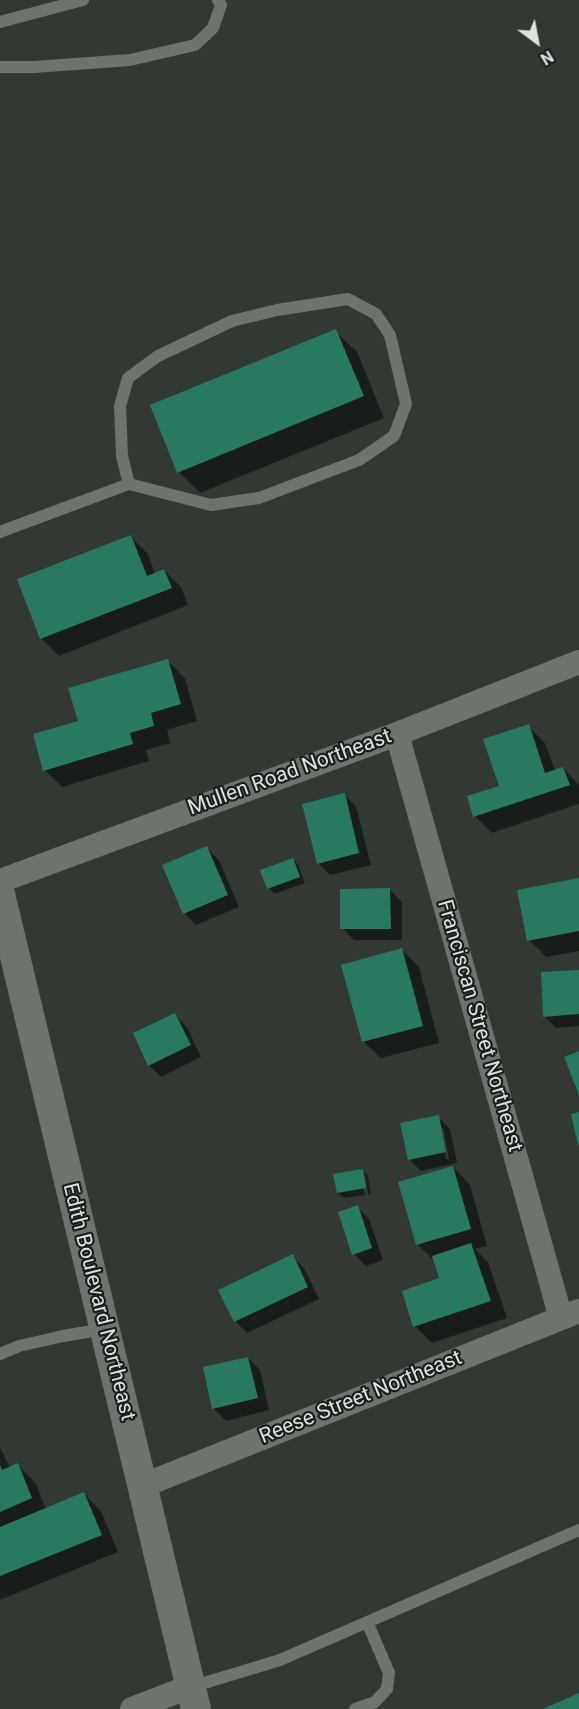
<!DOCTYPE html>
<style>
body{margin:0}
#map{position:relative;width:579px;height:1709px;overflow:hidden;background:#323933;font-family:Roboto,sans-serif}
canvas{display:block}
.north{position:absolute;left:507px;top:12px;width:60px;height:60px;-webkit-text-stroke:4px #1c1f1c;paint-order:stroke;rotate:148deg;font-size:16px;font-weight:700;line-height:24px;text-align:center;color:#dee2df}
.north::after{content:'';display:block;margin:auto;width:21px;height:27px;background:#dee2df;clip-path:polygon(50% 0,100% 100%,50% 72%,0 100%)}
</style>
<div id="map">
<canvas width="579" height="1709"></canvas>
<div class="north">N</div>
</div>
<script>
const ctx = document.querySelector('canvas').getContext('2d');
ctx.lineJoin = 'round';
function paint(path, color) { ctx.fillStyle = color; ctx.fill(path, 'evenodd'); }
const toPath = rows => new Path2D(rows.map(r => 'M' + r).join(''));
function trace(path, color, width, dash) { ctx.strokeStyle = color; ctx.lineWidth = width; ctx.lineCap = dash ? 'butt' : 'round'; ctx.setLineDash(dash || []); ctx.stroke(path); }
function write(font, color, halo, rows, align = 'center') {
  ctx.font = font + ' Roboto,sans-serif'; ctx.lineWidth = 4.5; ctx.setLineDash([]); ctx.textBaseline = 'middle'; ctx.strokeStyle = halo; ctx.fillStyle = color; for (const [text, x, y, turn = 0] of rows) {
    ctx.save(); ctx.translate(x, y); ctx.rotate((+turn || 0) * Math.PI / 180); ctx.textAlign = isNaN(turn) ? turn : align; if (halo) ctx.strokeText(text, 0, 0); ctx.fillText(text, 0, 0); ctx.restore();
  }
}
paint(toPath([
 [335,331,357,352,384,418,200,493,179,472],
 [131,537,148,554,155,574,164,570,181,587,188,605,59,656,42,639,19,580],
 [168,661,185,678,197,721,167,730,170,743,146,750,149,761,62,787,45,770,80,722],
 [528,726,545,743,555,771,563,768,579,785,579,804,492,833,475,816,501,787],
 [345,795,356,807,371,865,330,875,318,863],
 [207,848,219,860,239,907,196,925,184,913],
 [293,859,298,865,305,883,274,894,269,888],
 [579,879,579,951,546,957,529,940],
 [390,890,402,902,402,940,354,940,342,928],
 [402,950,419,967,439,1043,381,1058,363,1041],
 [579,971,579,1026,556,1028,544,1016],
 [175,1015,187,1027,201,1057,161,1077,149,1065],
 [438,1117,450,1129,457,1163,421,1171,409,1159],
 [440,1128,443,1128,449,1159,446,1159],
 [453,1167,470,1185,487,1246,475,1249,488,1262,507,1318,432,1343,415,1326,441,1279,434,1261,417,1244],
 [362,1170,368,1176,371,1194,368,1194,365,1175,362,1175,365,1195,344,1198,338,1193],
 [357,1207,369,1219,383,1260,366,1266,354,1254],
 [292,1256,304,1268,319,1299,247,1333,235,1321],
 [248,1358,260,1370,269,1410,226,1421,214,1409],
 [0,1447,10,1468,17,1465,35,1482,46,1509,84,1494,101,1511,118,1552,0,1600]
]), '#0007');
paint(toPath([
 [336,329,364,396,177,473,150,405],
 [131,535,147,576,164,569,172,588,40,639,17,579],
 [168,659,181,704,151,713,154,726,130,733,133,744,43,771,33,734,78,721,68,688],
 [529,724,545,773,563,767,570,785,473,817,467,796,499,786,483,739],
 [345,793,359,853,317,864,302,804],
 [207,846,228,895,183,914,162,865],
 [293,858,300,877,267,889,260,870],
 [579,878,579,931,527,941,517,890],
 [390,888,391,929,340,929,340,889],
 [402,948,423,1026,362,1042,341,965],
 [579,970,579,1014,543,1017,541,972],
 [175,1013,191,1045,148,1066,133,1033],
 [579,1051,579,1095,564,1057],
 [579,1112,579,1144,578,1145,571,1114],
 [439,1115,446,1152,408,1160,400,1123],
 [453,1166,471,1229,416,1245,398,1182],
 [363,1169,366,1188,337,1193,333,1174],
 [358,1205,372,1248,352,1255,338,1212],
 [471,1243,491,1301,413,1327,402,1291,439,1278,432,1256],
 [293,1254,308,1287,234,1322,218,1290],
 [248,1357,258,1398,212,1409,203,1367],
 [18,1463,32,1498,0,1512,0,1465,2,1470],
 [84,1492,102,1535,0,1576,0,1527],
 [579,1693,579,1709,543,1709]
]), '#297862');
trace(toPath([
 [0,22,83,0],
 [0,67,34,67,130,60,195,45,213,28,221,5,218,0],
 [0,532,129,484,211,505,259,498,359,460,394,436,406,404,390,335,376,314,348,299,277,310,232,321,158,356,128,378,120,406,122,456,129,484],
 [0,1354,19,1346,63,1336,104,1329],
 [191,1687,280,1660,579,1530],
 [355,1709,375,1702,387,1689,389,1673,367,1622]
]), '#6d746e', 12);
trace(toPath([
 [397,734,561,1318],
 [0,881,397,734,579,662],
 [142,1486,579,1311],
 [132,1709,189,1687]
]), '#6d746e', 24);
trace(toPath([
 [0,894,196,1709]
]), '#6d746e', 30);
write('21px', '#dee2df', '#1c1f1c', [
 ["Mullen Road Northeast",290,773,-20],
 ["Franciscan Street Northeast",479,1026,74],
 ["Edith Boulevard Northeast",98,1302,76],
 ["Reese Street Northeast",361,1398,-22]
]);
</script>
